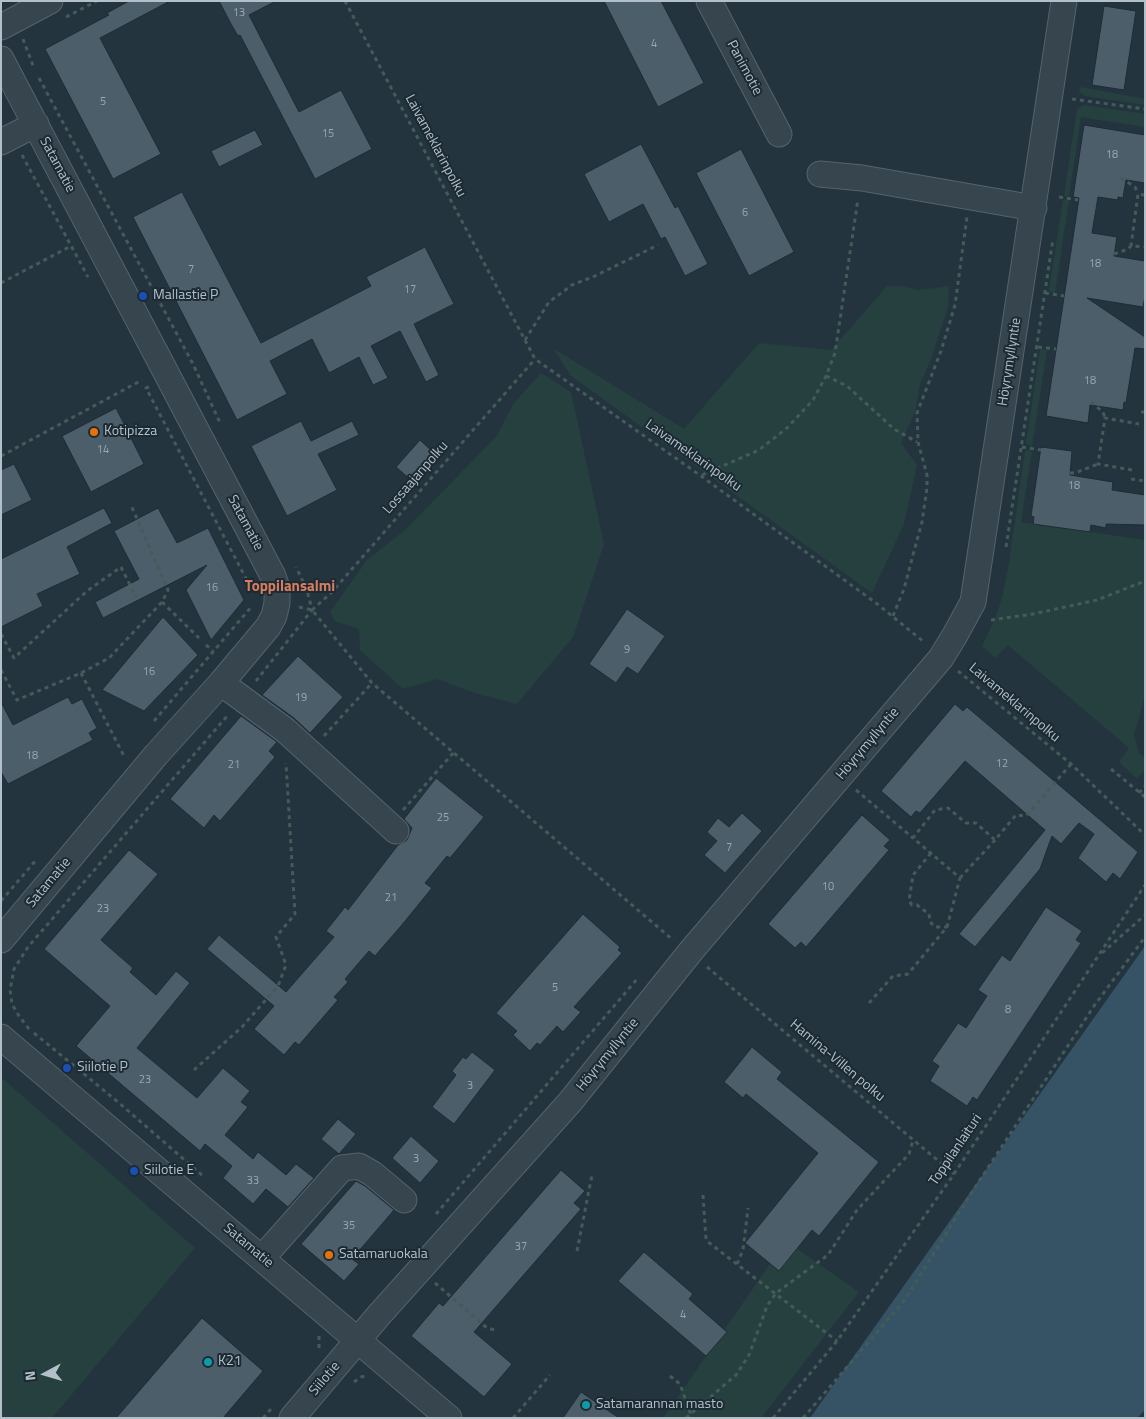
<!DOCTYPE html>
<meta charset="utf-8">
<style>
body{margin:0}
#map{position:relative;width:1146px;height:1419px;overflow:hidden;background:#23343f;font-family:"Titillium Web",sans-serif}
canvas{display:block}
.frame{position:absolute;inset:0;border:2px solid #b3c0ca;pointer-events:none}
.north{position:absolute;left:20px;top:1349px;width:50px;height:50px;-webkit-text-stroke:4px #1c2a34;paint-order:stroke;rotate:264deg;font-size:14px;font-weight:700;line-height:20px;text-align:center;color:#b3c0ca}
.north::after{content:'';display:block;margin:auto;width:18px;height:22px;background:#b3c0ca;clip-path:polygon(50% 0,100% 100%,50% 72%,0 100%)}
</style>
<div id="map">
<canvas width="1146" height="1419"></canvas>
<div class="frame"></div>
<div class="north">N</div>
</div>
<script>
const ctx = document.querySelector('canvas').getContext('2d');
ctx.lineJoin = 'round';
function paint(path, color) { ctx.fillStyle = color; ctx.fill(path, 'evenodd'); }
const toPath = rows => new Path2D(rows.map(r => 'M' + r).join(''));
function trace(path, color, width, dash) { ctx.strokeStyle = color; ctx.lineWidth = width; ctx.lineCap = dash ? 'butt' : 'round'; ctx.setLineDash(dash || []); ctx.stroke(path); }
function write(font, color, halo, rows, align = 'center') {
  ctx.font = font + ' "Titillium Web",sans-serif'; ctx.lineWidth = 4; ctx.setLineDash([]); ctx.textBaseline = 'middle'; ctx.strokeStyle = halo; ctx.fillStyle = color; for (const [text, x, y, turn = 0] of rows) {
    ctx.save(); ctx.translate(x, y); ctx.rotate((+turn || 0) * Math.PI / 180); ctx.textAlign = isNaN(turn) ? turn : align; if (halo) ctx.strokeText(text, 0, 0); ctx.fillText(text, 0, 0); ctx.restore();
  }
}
paint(toPath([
 [1080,87,1145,99,1145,105,1085,96,1079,92],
 [1084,105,1145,114,1145,127,1081,117,1069,197,1064,195,1077,109],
 [1063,200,1069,200,1055,293,1051,292,1049,291],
 [887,286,903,286,918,290,949,286,948,307,930,362,920,384,915,412,901,443,917,465,904,524,872,593,571,376,553,348,684,429,759,343,831,350],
 [1043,349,1047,350,1032,446,1026,444,1040,350],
 [541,373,571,392,604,544,573,637,517,704,475,693,437,679,403,689,360,650,359,629,335,621,330,612,367,560,405,530,496,437,514,403],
 [1028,450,1032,451,1021,522,1145,540,1145,696,1134,735,1139,753,1145,758,1145,770,1137,779,1119,762,1129,748,1008,645,995,658,982,646,995,619,1002,598,1009,563,1025,451],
 [1,1077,195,1248,52,1418,1,1418],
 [786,1241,859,1292,761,1418,663,1418]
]), '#25403e');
paint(toPath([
 [1145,946,1145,1410,1137,1418,810,1418]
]), '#365366');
const building = toPath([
 [129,1,170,1,100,38,161,154,113,179,45,49,109,15,107,13,129,1],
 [219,1,276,1,249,15,299,112,341,90,372,149,315,179,240,35,238,36,231,24,219,1],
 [604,1,661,1,704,83,658,107,604,1],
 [1104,6,1136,11,1124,90,1092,85,1104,6],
 [1084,125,1145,135,1145,183,1126,180,1123,198,1118,197,1118,200,1098,197,1092,233,1117,237,1114,256,1145,261,1145,296,1143,307,1087,298,1145,337,1145,349,1135,348,1126,403,1124,402,1123,410,1090,405,1088,423,1046,416,1079,198,1073,197,1084,125],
 [255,130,263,145,219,167,211,151,255,130],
 [641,144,675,208,678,206,708,264,685,276,665,237,661,239,643,204,609,222,584,174,641,144],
 [741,149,794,252,749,276,696,173,741,149],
 [182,192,261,343,371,286,366,277,425,247,454,304,414,324,439,375,426,382,400,331,371,346,388,378,373,385,359,357,329,373,312,339,270,361,287,394,237,420,133,217,182,192],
 [116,408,144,464,91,492,62,436,116,408],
 [301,421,311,441,352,421,359,435,318,454,337,490,287,516,251,446,301,421],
 [420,440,434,453,411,480,396,467,420,440],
 [1041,447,1072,451,1070,475,1113,482,1112,490,1145,495,1145,525,1106,524,1106,528,1091,525,1090,532,1033,524,1034,517,1031,516,1041,447],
 [14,464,32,500,1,515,1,470,14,464],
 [104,508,112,523,67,547,80,574,37,594,43,606,1,627,1,559,104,508],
 [158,508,177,543,208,528,244,600,211,640,186,590,207,565,103,618,95,602,139,579,114,531,158,508],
 [627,609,665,636,638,674,627,667,616,683,589,664,627,609],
 [163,617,198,655,144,711,102,690,163,617],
 [298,656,343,697,310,733,294,718,262,695,298,656],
 [68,697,72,704,82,699,97,728,89,733,93,740,8,784,1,772,1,702,13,725,68,697],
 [955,704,963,711,967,707,1138,852,1120,879,1113,873,1106,882,1078,858,1094,834,1079,823,1061,844,1052,836,1040,869,975,947,959,934,1045,830,965,761,920,813,916,811,911,817,881,791,955,704],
 [241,716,277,742,269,751,275,757,220,821,214,815,204,828,170,799,241,716],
 [436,778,484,817,450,858,447,856,425,883,432,888,401,926,375,956,369,951,345,979,348,982,334,997,338,1000,299,1045,295,1042,284,1055,254,1029,274,1006,207,949,219,935,286,992,334,937,326,931,345,907,348,910,398,845,407,840,412,828,404,819,436,778],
 [742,813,762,831,725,873,704,855,717,841,707,832,718,818,729,827,742,813],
 [862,815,890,840,884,846,889,850,806,947,801,942,795,948,768,924,862,815],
 [129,850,158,874,101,940,133,968,130,972,156,995,176,971,190,983,137,1048,197,1098,223,1068,250,1091,241,1102,248,1107,225,1135,253,1159,258,1152,286,1175,296,1164,314,1178,288,1207,266,1189,253,1204,223,1178,232,1166,205,1144,200,1151,76,1046,110,1006,44,949,129,850],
 [1046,907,1082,931,1076,940,1081,943,977,1100,973,1097,967,1106,930,1081,939,1066,932,1061,958,1023,966,1028,987,996,978,990,1002,955,1010,961,1046,907],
 [583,914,620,947,618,950,622,953,574,1007,581,1012,563,1032,557,1026,540,1045,537,1043,530,1051,513,1035,517,1031,496,1013,583,914],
 [752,1047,782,1072,777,1079,879,1162,819,1236,812,1230,779,1271,745,1243,818,1153,746,1094,743,1098,724,1082,752,1047],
 [472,1052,495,1070,454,1124,432,1107,456,1075,452,1071,463,1057,466,1059,472,1052],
 [338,1119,356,1134,339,1154,321,1139,338,1119],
 [411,1136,439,1161,420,1183,392,1158,411,1136],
 [561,1170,585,1191,574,1203,581,1209,474,1332,512,1364,484,1397,411,1336,439,1303,443,1306,561,1170],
 [356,1181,365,1186,394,1210,352,1259,359,1264,344,1281,301,1244,356,1181],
 [644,1252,693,1294,689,1299,727,1332,706,1356,618,1281,644,1252],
 [202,1318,263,1371,223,1418,116,1418,202,1318],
 [581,1392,619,1418,563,1418,581,1392]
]);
paint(building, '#4c5e6a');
trace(building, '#1e2c36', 1);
const minor = toPath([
 [709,1,779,134],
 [1,27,50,1],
 [1,59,273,576,277,588,277,603,274,616,268,627,221,683,156,755,1,940],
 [1,142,36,124],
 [820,174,862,178,1034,208],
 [221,683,285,730,396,831],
 [1,1037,449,1418],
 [262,1258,342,1168,359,1166,373,1174,404,1200],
 [292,1418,379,1315,570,1102,691,951,941,658,955,635,973,602,1064,1]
]);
trace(minor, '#55636d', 27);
trace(toPath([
 [345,1,535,359,701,476,876,603,924,642],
 [66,17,97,1],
 [23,39,34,68],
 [39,78,193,364,221,425],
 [1072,99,1145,109],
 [22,155,88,277],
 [1121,178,1135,187,1138,194],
 [1145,195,1138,194,1131,246,1145,247],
 [1059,197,1078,200],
 [1114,254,1128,249,1131,246],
 [1,283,71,246],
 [1045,293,1064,296],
 [525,340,549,302,572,285,595,276,658,245],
 [1038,347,1056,349],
 [826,376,847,386,894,429,917,442],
 [149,387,146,388,252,590],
 [1091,402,1103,412,1105,418],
 [1141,412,1145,412],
 [1022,447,1041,450],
 [1,456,142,380],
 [1132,470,1098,464,1105,418,1139,424],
 [1070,473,1075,473,1098,464],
 [702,475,759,450,787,428,813,400,826,376,835,353,858,199],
 [1131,479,1145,481],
 [1006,547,1053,239],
 [162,602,199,638],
 [299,607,312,610,372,683,673,940],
 [312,610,332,592,535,359],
 [893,616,904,589,913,555,922,522,927,488,927,475,918,442,917,413,941,351,955,305,967,217],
 [991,620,1033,614,1097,600,1145,581],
 [1,634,14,658,87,591,121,567,136,597],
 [206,645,213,651],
 [1,670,17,700,81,673,109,658,162,602,168,590,131,505],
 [958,671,1071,764,1145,835],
 [81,673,124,756],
 [256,681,312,610,307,590,296,567],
 [154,721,252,606],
 [324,736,372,683],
 [1111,769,1145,797],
 [856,790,913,838],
 [1139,793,1145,786],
 [403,810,454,752],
 [931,853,913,875,909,901,912,905,917,905,929,914,930,922,935,927,947,927],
 [960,878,995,840],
 [1,901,37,859],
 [1102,953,1145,915],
 [707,967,954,1174],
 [869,1003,893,976,908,974,947,927,960,878,913,838,935,810,948,808,966,823,976,823,995,840,1016,815,1026,816,1071,764],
 [29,1029,19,1016,12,1004,10,990,14,969,28,947,228,715],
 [34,1033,118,1102,203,1176],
 [194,1070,242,1027,278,986,286,965,276,937,295,914,286,763],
 [703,1195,706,1239,708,1242,837,1341],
 [436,1214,638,978],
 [577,1251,592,1175],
 [737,1264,743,1250,748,1208],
 [435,1283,487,1328,495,1330],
 [319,1336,319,1350],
 [670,1376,680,1384,692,1418],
 [354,1382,361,1377,366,1376],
 [263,1418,271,1409],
 [513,1418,550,1375],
 [686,1418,736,1375,749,1355,767,1306,776,1293,828,1255,857,1210,909,1154,913,1140],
 [773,1418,837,1341,954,1174,1145,885],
 [803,1418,904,1301,972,1192,1094,1006,1145,937]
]), '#435c5a', 3, [4, 4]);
trace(minor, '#37454f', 25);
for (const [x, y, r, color] of [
 [143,296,5,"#1a4fb4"],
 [94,432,5,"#e8710a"],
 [67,1068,5,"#1a4fb4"],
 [134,1171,5,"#1a4fb4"],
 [329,1255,5,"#e8710a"],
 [208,1362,5,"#0f9aa8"],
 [586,1405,5,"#0f9aa8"]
]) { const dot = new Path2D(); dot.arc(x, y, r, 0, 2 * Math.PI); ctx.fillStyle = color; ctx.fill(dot); trace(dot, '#1c2a34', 2); }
write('11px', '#99a8b2', null, [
 ["13",239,13],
 ["4",654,44],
 ["5",103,102],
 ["15",328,134],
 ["18",1112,155],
 ["6",745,213],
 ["18",1095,264],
 ["7",191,270],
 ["17",410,290],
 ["18",1090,381],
 ["14",103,450],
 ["18",1074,486],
 ["16",212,588],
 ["9",627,650],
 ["16",149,672],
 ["19",301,698],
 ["18",32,756],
 ["12",1002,764],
 ["21",234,765],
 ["25",443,818],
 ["7",729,848],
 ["10",828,887],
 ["21",391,898],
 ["23",103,909],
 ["5",555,988],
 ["8",1008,1010],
 ["23",145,1080],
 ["3",470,1086],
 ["3",416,1159],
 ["33",253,1181],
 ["35",349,1226],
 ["37",521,1247],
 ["4",683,1315]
]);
write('14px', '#b3c0ca', '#1c2a34', [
 ["Panimotie",744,68,62],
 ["Laivameklarinpolku",435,146,62],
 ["Satamatie",57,165,62],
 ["Höyrymyllyntie",1010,362,-81],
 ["Laivameklarinpolku",693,456,35],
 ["Lossaajanpolku",416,478,-49],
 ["Satamatie",245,523,62],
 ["Laivameklarinpolku",1014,703,40],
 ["Höyrymyllyntie",868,744,-50],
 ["Satamatie",49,883,-50],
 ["Höyrymyllyntie",608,1055,-51],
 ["Hamina-Villen polku",837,1061,40],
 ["Toppilanlaituri",956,1150,-56],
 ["Satamatie",248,1246,40],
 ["Siilotie",325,1379,-50]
]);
write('14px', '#b3c0ca', '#1c2a34', [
 ["Mallastie P",153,296],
 ["Kotipizza",104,432],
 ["Siilotie P",77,1068],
 ["Siilotie E",144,1171],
 ["Satamaruokala",339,1255],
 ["K21",218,1362],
 ["Satamarannan masto",596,1405]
], 'left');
write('bold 15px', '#d97d5f', '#1c2a34', [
 ["Toppilansalmi",290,587]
]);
</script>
